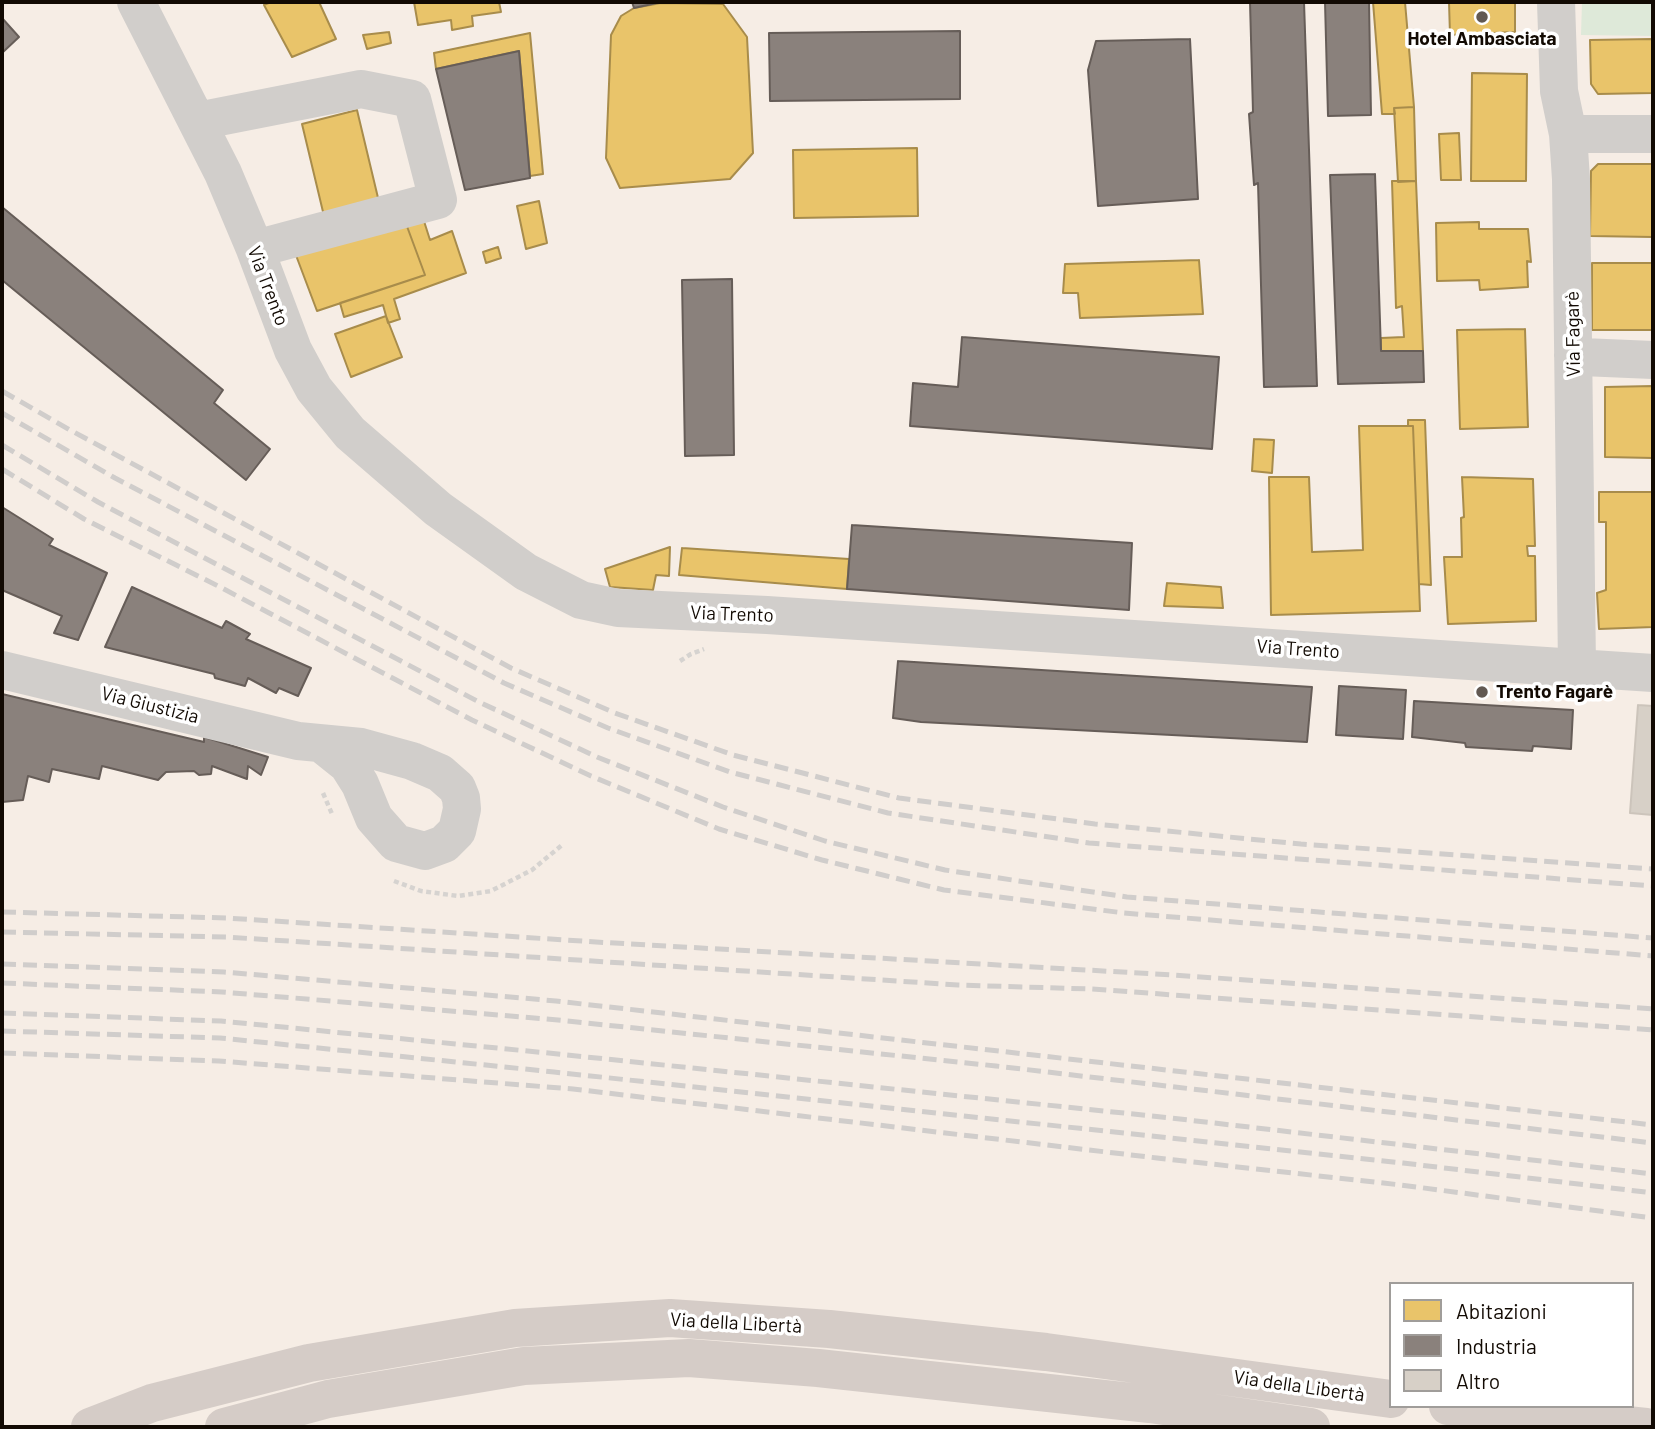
<!DOCTYPE html>
<meta charset="utf-8">
<style>
body{margin:0}
#map{position:relative;width:1655px;height:1429px;overflow:hidden;background:#f6ede5;font-family:Barlow,sans-serif}
canvas{display:block}
.frame{position:absolute;inset:0;border:4px solid #120a03;pointer-events:none}
.legend{position:absolute;left:1389px;top:1282px;width:245px;height:126px;box-sizing:border-box;background:#fff;border:2px solid #a09d9a;margin:0;padding:9px 12px;list-style:none;font-size:21px;color:#120a03}
.legend li{display:flex;align-items:center;gap:14px;height:35px}
.legend b{width:35px;border:2px solid #a09d9a}
</style>
<div id="map">
<canvas width="1655" height="1429"></canvas>
<div class="frame"></div>
<ul class="legend">
<li><b style="height:19px;background:#e9c46a"></b>Abitazioni</li>
<li><b style="height:19px;background:#8a817c"></b>Industria</li>
<li><b style="height:19px;background:#d7d0c7"></b>Altro</li>
</ul>
</div>
<script>
const ctx = document.querySelector('canvas').getContext('2d');
ctx.lineJoin = 'round';
function paint(path, color) { ctx.fillStyle = color; ctx.fill(path, 'evenodd'); }
const toPath = rows => new Path2D(rows.map(r => 'M' + r).join(''));
function trace(path, color, width, dash) { ctx.strokeStyle = color; ctx.lineWidth = width; ctx.lineCap = dash ? 'butt' : 'round'; ctx.setLineDash(dash || []); ctx.stroke(path); }
function write(font, color, halo, rows, align = 'center') {
  ctx.font = font + ' Barlow,sans-serif'; ctx.lineWidth = 7; ctx.setLineDash([]); ctx.textBaseline = 'middle'; ctx.strokeStyle = halo; ctx.fillStyle = color; for (const [text, x, y, turn = 0] of rows) {
    ctx.save(); ctx.translate(x, y); ctx.rotate((+turn || 0) * Math.PI / 180); ctx.textAlign = isNaN(turn) ? turn : align; if (halo) ctx.strokeText(text, 0, 0); ctx.fillText(text, 0, 0); ctx.restore();
  }
}
paint(toPath([
 [1582,2,1653,2,1653,36,1581,35]
]), '#dee9d9');
const homes = toPath([
 [271,2,319,2,336,39,292,57,264,5,271,2],
 [414,2,499,2,501,12,472,16,473,26,452,30,451,20,418,25,414,2],
 [1373,2,1405,2,1414,107,1394,108,1395,114,1382,114,1373,2],
 [1449,2,1515,2,1515,32,1450,35,1449,2],
 [661,3,723,4,747,37,753,153,730,179,620,188,606,158,611,35,621,16,634,8,661,3],
 [389,32,391,43,367,49,363,35,389,32],
 [530,33,543,174,530,176,519,51,436,69,434,53,530,33],
 [1653,39,1653,93,1598,94,1591,84,1590,40,1653,39],
 [1472,73,1527,74,1526,181,1471,181,1472,73],
 [1414,107,1416,181,1398,182,1394,108,1414,107],
 [357,110,379,202,324,216,302,124,357,110],
 [1459,133,1461,180,1441,180,1439,134,1459,133],
 [917,148,918,216,794,218,793,150,917,148],
 [1598,164,1653,164,1653,237,1590,236,1591,171,1598,164],
 [1392,181,1416,181,1423,351,1381,351,1381,338,1404,337,1402,306,1396,308,1392,181],
 [539,201,547,243,526,249,517,206,539,201],
 [423,218,430,240,452,231,466,273,394,299,400,319,388,323,383,305,344,317,340,303,425,275,405,221,423,218],
 [405,221,425,275,317,311,294,250,405,221],
 [1479,222,1479,229,1528,229,1531,262,1527,261,1528,287,1480,290,1479,280,1437,281,1436,223,1479,222],
 [498,247,501,258,486,263,483,252,498,247],
 [1199,260,1203,314,1080,318,1078,293,1063,293,1065,264,1199,260],
 [1592,263,1653,263,1653,330,1592,330,1592,263],
 [386,316,402,357,351,377,335,334,386,316],
 [1525,329,1528,427,1460,429,1457,330,1525,329],
 [1653,386,1653,458,1605,457,1605,387,1653,386],
 [1408,420,1425,420,1431,585,1419,584,1413,426,1408,426,1408,420],
 [1359,426,1413,426,1420,611,1271,615,1269,477,1309,477,1312,552,1363,550,1359,426],
 [1254,439,1274,440,1272,473,1252,471,1254,439],
 [1462,477,1533,479,1535,546,1527,546,1528,556,1535,556,1536,621,1448,624,1444,557,1462,557,1461,518,1464,517,1462,477],
 [1599,492,1653,492,1653,627,1599,629,1597,593,1606,590,1606,522,1599,522,1599,492],
 [670,547,669,576,656,575,653,590,610,587,605,569,670,547],
 [682,548,849,559,847,589,679,575,682,548],
 [1167,583,1221,587,1223,608,1164,606,1167,583]
]);
paint(homes, '#e9c46a');
trace(homes, '#a88c4b', 2);
const industry = toPath([
 [632,2,661,2,634,8,632,2],
 [1250,2,1304,2,1317,386,1264,387,1258,183,1254,185,1249,114,1253,112,1250,2],
 [1325,2,1369,2,1371,115,1328,116,1325,2],
 [2,18,19,37,2,53,2,18],
 [960,31,960,99,770,101,769,33,960,31],
 [1190,39,1198,199,1098,206,1088,70,1096,41,1190,39],
 [519,51,530,178,465,190,436,69,519,51],
 [1375,174,1381,351,1423,351,1424,382,1338,384,1330,175,1375,174],
 [2,207,223,390,214,403,270,449,246,480,2,280,2,207],
 [732,279,734,455,685,456,682,280,732,279],
 [962,337,1219,357,1212,449,910,426,913,383,958,387,962,337],
 [2,507,53,539,49,545,107,573,78,640,54,633,62,616,2,590,2,507],
 [852,525,1132,543,1129,610,847,589,852,525],
 [132,587,222,628,226,621,250,634,246,639,311,668,298,696,279,688,276,693,248,678,245,686,215,678,214,674,105,647,132,587],
 [898,661,1312,687,1307,742,921,722,893,718,898,661],
 [1339,686,1406,690,1403,739,1336,735,1339,686],
 [2,694,204,742,204,737,268,757,261,775,248,766,247,779,212,766,211,774,199,775,194,771,166,772,158,780,102,766,99,779,52,769,49,782,28,776,23,800,2,802,2,694],
 [1414,701,1573,710,1571,749,1533,746,1532,751,1466,747,1465,743,1412,737,1414,701]
]);
paint(industry, '#8a817c');
trace(industry, '#665d58', 2);
const building = toPath([
 [1638,705,1653,706,1653,815,1630,813,1638,705]
]);
paint(building, '#d7d0c7');
trace(building, '#ccc4bb', 2);
trace(toPath([
 [680,661,691,654,704,649],
 [323,793,332,814],
 [394,881,421,891,458,896,491,891,532,870,562,845]
]), '#d6d3d0', 4.5, [5, 3.5]);
trace(toPath([
 [136,2,223,173,255,249,293,350,314,389,350,433,438,509,526,572,581,600,618,608,767,615,1653,673],
 [1556,2,1559,91,1568,134,1571,179,1577,667],
 [198,121,361,89,412,99,438,200,255,249],
 [1568,134,1653,134],
 [1573,355,1582,357,1653,360],
 [2,670,298,741,361,747,412,761,440,773,457,788,461,798,462,809,457,831,444,844,425,851,396,843,374,818,360,784,348,765,323,745]
]), '#d1cecb', 38);
trace(toPath([
 [1448,1406,1646,1427],
 [90,1427,152,1403,309,1363,515,1328,670,1318,829,1329,1046,1352,1391,1399],
 [224,1427,328,1399,524,1366,689,1358,818,1368,1150,1404,1311,1427]
]), '#d5ccc7', 38);
trace(toPath([
 [2,391,70,430,511,668,615,713,733,755,899,798,1095,824,1301,844,1653,869],
 [2,413,115,478,504,683,608,728,730,772,888,813,1089,843,1653,886],
 [2,445,98,502,479,702,597,757,723,807,825,841,945,870,1127,897,1653,938],
 [2,469,84,519,220,587,472,720,591,776,719,829,822,860,944,890,1124,913,1653,956],
 [2,912,227,918,596,942,1174,975,1653,1009],
 [2,932,226,937,958,985,1092,989,1653,1030],
 [2,964,224,972,556,1001,1653,1125],
 [2,983,222,992,558,1020,996,1066,1653,1143],
 [2,1013,221,1021,558,1054,1171,1118,1653,1174],
 [2,1031,220,1038,554,1072,1403,1163,1653,1193],
 [2,1053,219,1061,573,1089,1157,1158,1401,1185,1653,1218]
]), '#d0cdcb', 5, [14, 7]);
for (const [x, y, r, color] of [
 [1482,17,7,"#625952"],
 [1482,692,7,"#625952"]
]) { const dot = new Path2D(); dot.arc(x, y, r, 0, 2 * Math.PI); ctx.fillStyle = color; ctx.fill(dot); trace(dot, '#fff', 2.5); }
write('bold 19px', '#120a03', '#fff', [
 ["Hotel Ambasciata",1482,39],
 ["Trento Fagarè",1496,692,"left"]
]);
write('19px', '#120a03', '#fff', [
 ["Via Trento",268,286,69],
 ["Via Fagarè",1573,334,-91],
 ["Via Trento",732,614,2],
 ["Via Trento",1298,649,4],
 ["Via Giustizia",150,705,14],
 ["Via della Libertà",736,1323,3],
 ["Via della Libertà",1299,1386,8]
]);
</script>
